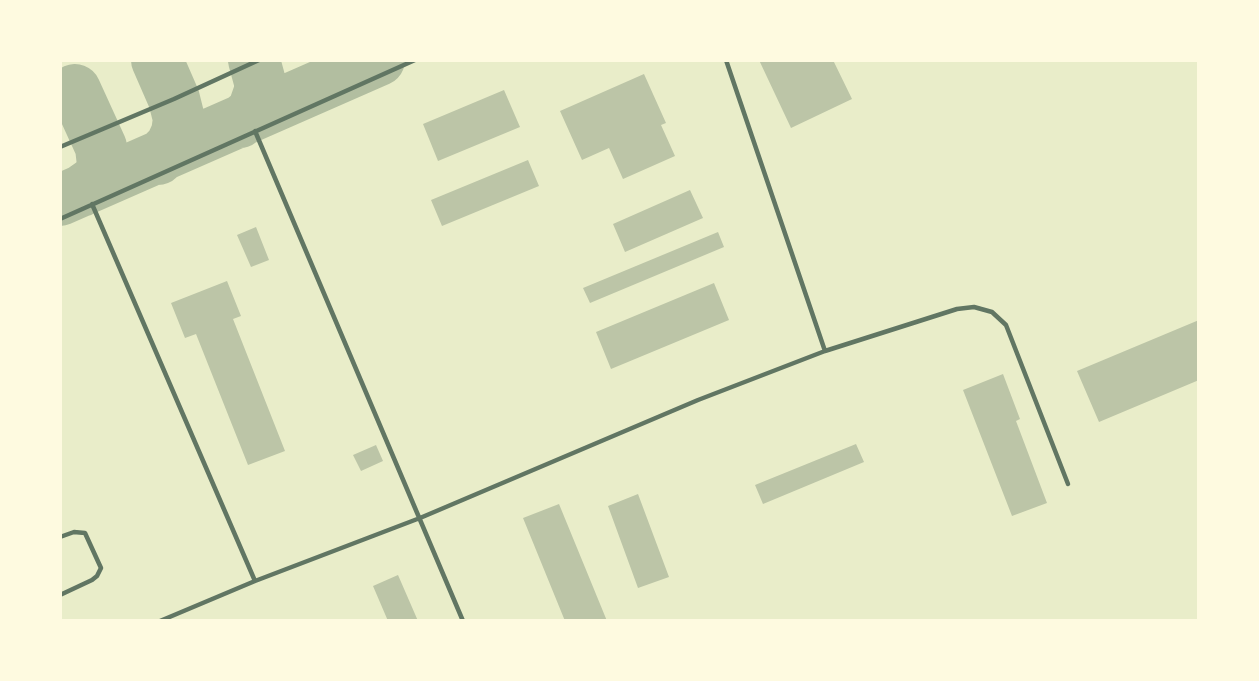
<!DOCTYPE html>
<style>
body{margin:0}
#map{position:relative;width:1259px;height:681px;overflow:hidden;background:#e9edc9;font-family:"Nunito Sans",sans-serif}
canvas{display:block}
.frame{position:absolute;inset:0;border:62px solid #fefae0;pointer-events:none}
</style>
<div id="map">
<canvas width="1259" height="681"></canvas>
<div class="frame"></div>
</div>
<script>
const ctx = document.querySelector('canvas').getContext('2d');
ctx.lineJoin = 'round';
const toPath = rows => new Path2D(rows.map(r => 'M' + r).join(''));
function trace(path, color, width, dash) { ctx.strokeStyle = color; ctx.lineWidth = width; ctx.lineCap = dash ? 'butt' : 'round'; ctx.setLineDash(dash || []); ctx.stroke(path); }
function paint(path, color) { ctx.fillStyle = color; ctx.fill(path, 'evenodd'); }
trace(toPath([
 [157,60,174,99,179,119,177,133,171,146,158,159],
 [75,90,101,147,103,165,98,179,81,191],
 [240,122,253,111,260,91,260,82,254,60],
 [60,200,379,60]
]), '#b2bea0', 52);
paint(toPath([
 [759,60,833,60,852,99,791,128],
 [644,74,666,123,661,125,675,156,623,179,609,148,582,160,560,111],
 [504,90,520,127,438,161,423,124],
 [528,160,539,186,442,226,431,200],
 [690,190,703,218,625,252,613,224],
 [256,227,269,260,251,267,237,235],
 [718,232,724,247,590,303,583,288],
 [227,281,241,316,233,319,285,451,248,465,196,334,185,338,171,303],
 [714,283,729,320,611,369,596,332],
 [1199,320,1199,380,1099,422,1077,371],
 [1003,374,1020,419,1016,421,1047,503,1012,516,963,390],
 [856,444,864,462,763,504,755,485],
 [376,445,383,461,361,471,353,455],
 [638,494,669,577,638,588,608,506],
 [559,504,607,621,565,621,523,518],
 [398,575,418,621,388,621,373,586]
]), '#bcc5a7');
trace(toPath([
 [726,60,825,351],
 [255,131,463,621],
 [60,147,174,99,259,60],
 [92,204,255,581],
 [60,219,415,60],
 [60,537,74,532,85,533,101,568,97,576,92,580,60,595],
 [160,621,255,581,420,518,698,400,825,351,957,309,974,307,992,312,1006,325,1068,484]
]), '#617663', 4.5);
</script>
